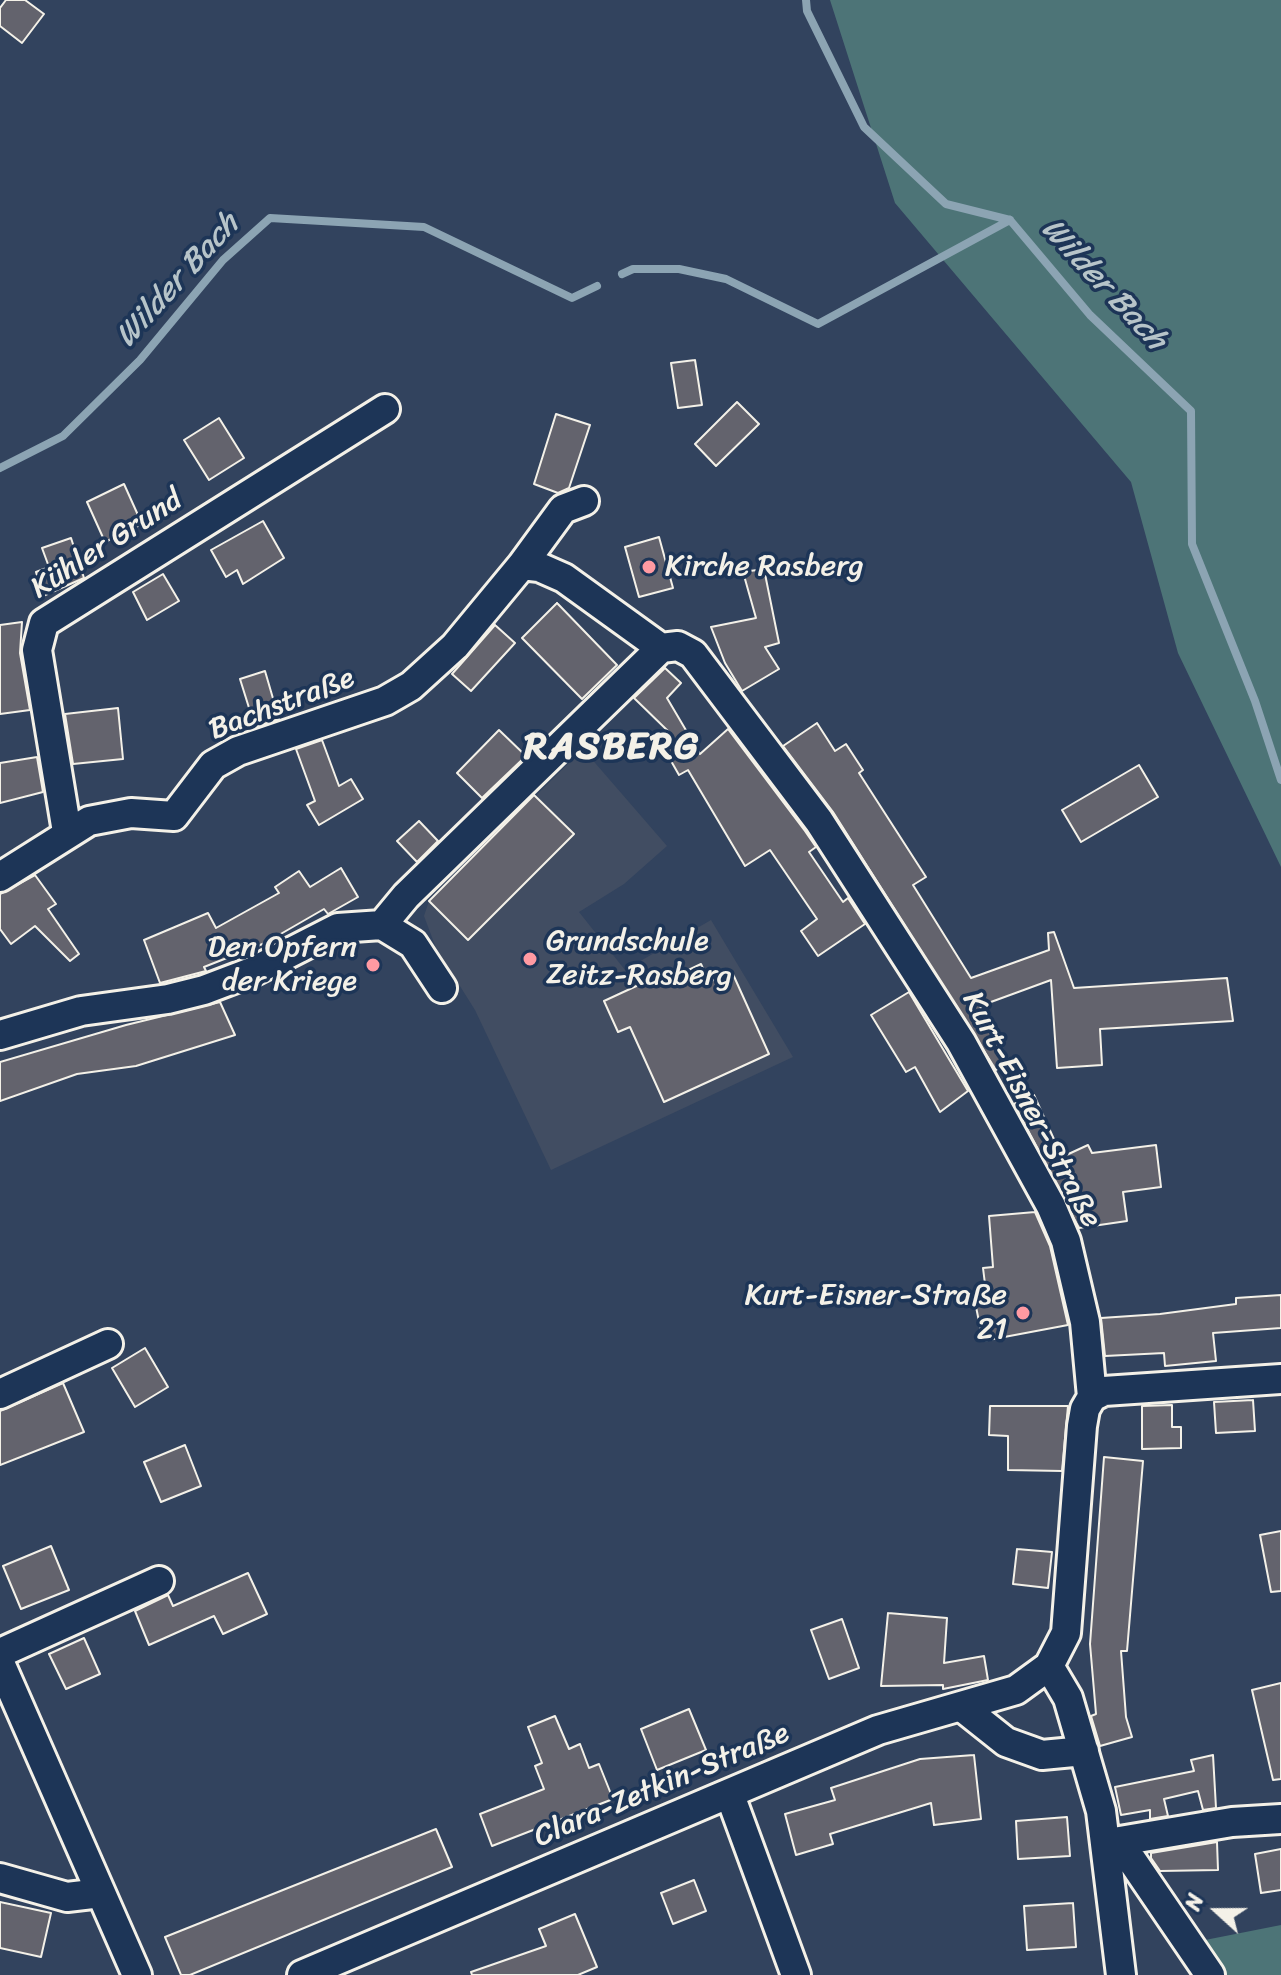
<!DOCTYPE html>
<meta charset="utf-8">
<style>
body{margin:0}
#map{position:relative;width:1281px;height:1975px;overflow:hidden;background:#32435e;font-family:Sriracha,sans-serif}
canvas{display:block}
.north{position:absolute;left:1177px;top:1871px;width:80px;height:80px;-webkit-text-stroke:6px #1d3557;paint-order:stroke;rotate:291deg;font-size:22px;font-weight:700;line-height:32px;text-align:center;color:#f4f1e8}
.north::after{content:'';display:block;margin:auto;width:28px;height:36px;background:#f4f1e8;clip-path:polygon(50% 0,100% 100%,50% 72%,0 100%)}
</style>
<div id="map">
<canvas width="1281" height="1975"></canvas>
<div class="north">N</div>
</div>
<script>
const ctx = document.querySelector('canvas').getContext('2d');
ctx.lineJoin = 'round';
function paint(path, color) { ctx.fillStyle = color; ctx.fill(path, 'evenodd'); }
const toPath = rows => new Path2D(rows.map(r => 'M' + r).join(''));
function trace(path, color, width, dash) { ctx.strokeStyle = color; ctx.lineWidth = width; ctx.lineCap = dash ? 'butt' : 'round'; ctx.setLineDash(dash || []); ctx.stroke(path); }
function write(font, color, halo, rows, align = 'center') {
  ctx.font = font + ' Sriracha,sans-serif'; ctx.lineWidth = 7; ctx.setLineDash([]); ctx.textBaseline = 'middle'; ctx.strokeStyle = halo; ctx.fillStyle = color; for (const [text, x, y, turn = 0] of rows) {
    ctx.save(); ctx.translate(x, y); ctx.rotate((+turn || 0) * Math.PI / 180); ctx.textAlign = isNaN(turn) ? turn : align; if (halo) ctx.strokeText(text, 0, 0); ctx.fillText(text, 0, 0); ctx.restore();
  }
}
paint(toPath([
 [583,749,667,846,624,884,579,912,625,970,711,920,793,1057,551,1170,475,1010,436,948,424,916,429,901]
]), '#414d62');
paint(toPath([
 [830,0,1281,0,1281,867,1178,653,1131,482,895,203],
 [1281,1925,1281,1975,1219,1975,1195,1942]
]), '#4d7477');
trace(toPath([
 [806,0,807,11,864,127,946,204,1010,220],
 [1010,220,1090,315,1191,411,1192,544,1255,701,1281,780],
 [622,274,633,269,679,269,726,279,818,324,1010,220],
 [0,468,63,436,140,360,223,260,270,218,424,227,572,298,597,286]
]), '#8ca4b3', 8);
const building = toPath([
 [6,0,25,0,44,14,22,43,0,26,0,8,6,0],
 [695,360,702,405,678,408,671,363,695,360],
 [737,402,759,424,716,466,695,444,737,402],
 [556,414,590,425,569,488,558,493,534,484,556,414],
 [219,418,244,458,209,480,184,440,219,418],
 [124,484,142,524,105,542,87,502,124,484],
 [263,521,284,558,243,584,237,570,226,577,211,550,263,521],
 [659,537,673,588,639,597,625,547,659,537],
 [71,538,84,578,43,596,36,572,49,567,42,548,71,538],
 [764,569,779,643,765,647,779,669,742,691,725,663,711,627,756,618,743,572,764,569],
 [163,574,179,601,147,620,133,592,163,574],
 [557,603,617,665,582,699,522,638,557,603],
 [22,622,20,653,30,710,0,714,0,625,22,622],
 [495,625,515,643,471,691,452,674,495,625],
 [665,668,681,683,667,698,700,754,728,729,805,831,816,847,809,852,843,902,848,898,865,924,818,956,801,931,817,919,770,850,745,866,688,770,679,775,658,738,669,732,634,698,665,668],
 [265,671,279,719,255,727,240,679,265,671],
 [118,708,123,759,73,764,65,714,118,708],
 [817,723,835,751,846,744,863,770,859,773,926,877,913,885,971,978,1049,950,1048,933,1054,932,1074,988,1227,978,1233,1021,1100,1029,1102,1065,1057,1068,1051,980,980,1006,1009,1061,996,1070,833,812,783,746,817,723],
 [499,730,526,756,482,798,457,773,499,730],
 [322,740,339,786,351,779,363,799,319,825,307,805,315,801,296,749,322,740],
 [37,757,43,792,0,803,0,763,37,757],
 [1139,765,1158,797,1081,842,1062,810,1139,765],
 [534,795,574,834,468,940,429,901,534,795],
 [419,821,438,841,417,862,397,841,419,821],
 [341,868,358,897,328,914,324,909,265,943,204,967,206,971,160,983,144,940,208,913,216,928,279,893,275,887,299,871,310,887,341,868],
 [35,875,56,904,48,909,79,954,70,961,35,926,11,944,0,929,0,894,35,875],
 [701,964,709,982,732,972,769,1054,664,1102,630,1027,618,1032,604,1001,658,976,661,983,701,964],
 [909,992,968,1091,940,1112,915,1067,906,1072,871,1015,909,992],
 [220,1002,235,1035,136,1066,77,1074,0,1101,0,1062,126,1025,220,1002],
 [1034,1095,1062,1157,1088,1145,1092,1153,1156,1145,1161,1187,1123,1192,1127,1221,1079,1228,1014,1104,1034,1095],
 [1035,1212,1050,1246,1068,1325,983,1341,975,1302,987,1300,983,1268,993,1267,989,1216,1035,1212],
 [1281,1295,1281,1328,1213,1333,1216,1361,1165,1366,1164,1353,1105,1356,1101,1318,1160,1314,1236,1304,1236,1298,1281,1295],
 [145,1348,168,1387,135,1407,112,1368,145,1348],
 [63,1383,84,1432,0,1465,0,1411,63,1383],
 [1253,1400,1255,1431,1216,1433,1214,1402,1253,1400],
 [1172,1405,1172,1427,1181,1427,1181,1448,1142,1449,1142,1406,1172,1405],
 [990,1406,1068,1406,1062,1471,1008,1470,1008,1436,989,1435,990,1406],
 [185,1445,201,1486,161,1502,144,1462,185,1445],
 [1104,1457,1143,1461,1127,1651,1121,1651,1126,1717,1132,1737,1100,1746,1091,1716,1096,1714,1090,1644,1104,1457],
 [1281,1531,1281,1591,1271,1592,1260,1535,1281,1531],
 [51,1546,69,1590,21,1609,3,1566,51,1546],
 [1017,1549,1052,1552,1048,1588,1013,1584,1017,1549],
 [248,1573,267,1614,223,1634,214,1616,149,1645,135,1611,168,1595,173,1606,248,1573],
 [888,1613,947,1618,944,1663,984,1656,988,1680,943,1689,943,1685,881,1686,888,1613],
 [842,1619,859,1668,829,1679,811,1630,842,1619],
 [84,1638,100,1674,66,1689,49,1654,84,1638],
 [1281,1683,1281,1779,1273,1780,1252,1690,1281,1683],
 [689,1709,706,1750,657,1770,641,1729,689,1709],
 [555,1716,569,1749,580,1744,589,1768,599,1764,613,1799,492,1846,480,1814,544,1789,535,1766,542,1763,528,1727,555,1716],
 [974,1755,981,1819,934,1825,931,1803,830,1834,833,1844,796,1855,785,1814,835,1800,831,1788,920,1759,974,1755],
 [1213,1755,1216,1808,1203,1810,1198,1791,1164,1799,1168,1816,1150,1819,1150,1810,1121,1815,1115,1787,1194,1771,1191,1760,1213,1755],
 [1067,1817,1070,1856,1018,1859,1016,1821,1067,1817],
 [436,1829,452,1867,190,1975,181,1975,165,1937,436,1829],
 [1217,1842,1218,1870,1160,1871,1151,1858,1151,1853,1217,1842],
 [1281,1849,1281,1890,1261,1893,1255,1854,1281,1849],
 [694,1880,706,1911,673,1924,661,1893,694,1880],
 [0,1902,51,1913,41,1957,0,1948,0,1902],
 [1073,1903,1076,1947,1027,1950,1024,1906,1073,1903],
 [575,1914,597,1967,578,1975,472,1975,471,1972,546,1946,539,1929,575,1914]
]);
paint(building, '#63636d');
trace(building, '#f4f1e8', 2);
const minor = toPath([
 [522,565,563,509,584,501],
 [67,832,37,650,44,623,385,409],
 [0,877,89,821,131,813,174,816,213,765,238,751,385,701,411,686,455,646,522,565,539,567,564,578,661,648],
 [382,925,413,944,442,988],
 [0,1035,81,1011,168,999,204,990,254,971,338,928,382,925,406,896,661,648],
 [0,1394,108,1344],
 [1092,1397,1104,1391,1281,1379],
 [0,1653,159,1581],
 [0,1663,137,1975],
 [1049,1666,1068,1698,1101,1811,1121,1975],
 [962,1707,1006,1742,1042,1755,1084,1751],
 [730,1795,796,1975],
 [1108,1843,1232,1822,1281,1819],
 [1108,1843,1129,1856,1210,1975],
 [0,1878,67,1897,101,1893],
 [302,1975,878,1730,1016,1690,1049,1666,1066,1633,1082,1426,1085,1409,1092,1397,1085,1322,1066,1241,1051,1206,961,1042,819,821,693,654,678,646,661,648]
]);
trace(minor, '#f4f1e8', 34);
trace(minor, '#1d3557', 28);
for (const [x, y, r, color] of [
 [649,567,8,"#ff9aa2"],
 [530,959,8,"#ff9aa2"],
 [373,965,8,"#ff9aa2"],
 [1023,1313,8,"#ff9aa2"]
]) { const dot = new Path2D(); dot.arc(x, y, r, 0, 2 * Math.PI); ctx.fillStyle = color; ctx.fill(dot); trace(dot, '#1d3557', 3); }
write('30px', '#f4f1e8', '#1d3557', [
 ["Kühler Grund",107,545,-33],
 ["Bachstraße",282,705,-21],
 ["Kurt-Eisner-Straße",1031,1110,62],
 ["Clara-Zetkin-Straße",662,1786,-23]
]);
write('30px', '#f4f1e8', '#1d3557', [
 ["Kirche Rasberg",665,567],
 ["Grundschule",546,942],
 ["Zeitz-Rasberg",546,976],
 ["Den Opfern",357,948,"right"],
 ["der Kriege",357,982,"right"],
 ["Kurt-Eisner-Straße",1007,1296,"right"],
 ["21",1007,1330,"right"]
], 'left');
write('italic 32px', '#b7c4c9', '#1d3557', [
 ["Wilder Bach",178,281,-48],
 ["Wilder Bach",1103,285,47]
]);
ctx.letterSpacing = '2px';
write('bold 38px', '#f4f1e8', '#1d3557', [
 ["RASBERG",612,748]
]);
ctx.letterSpacing = '0px';
</script>
